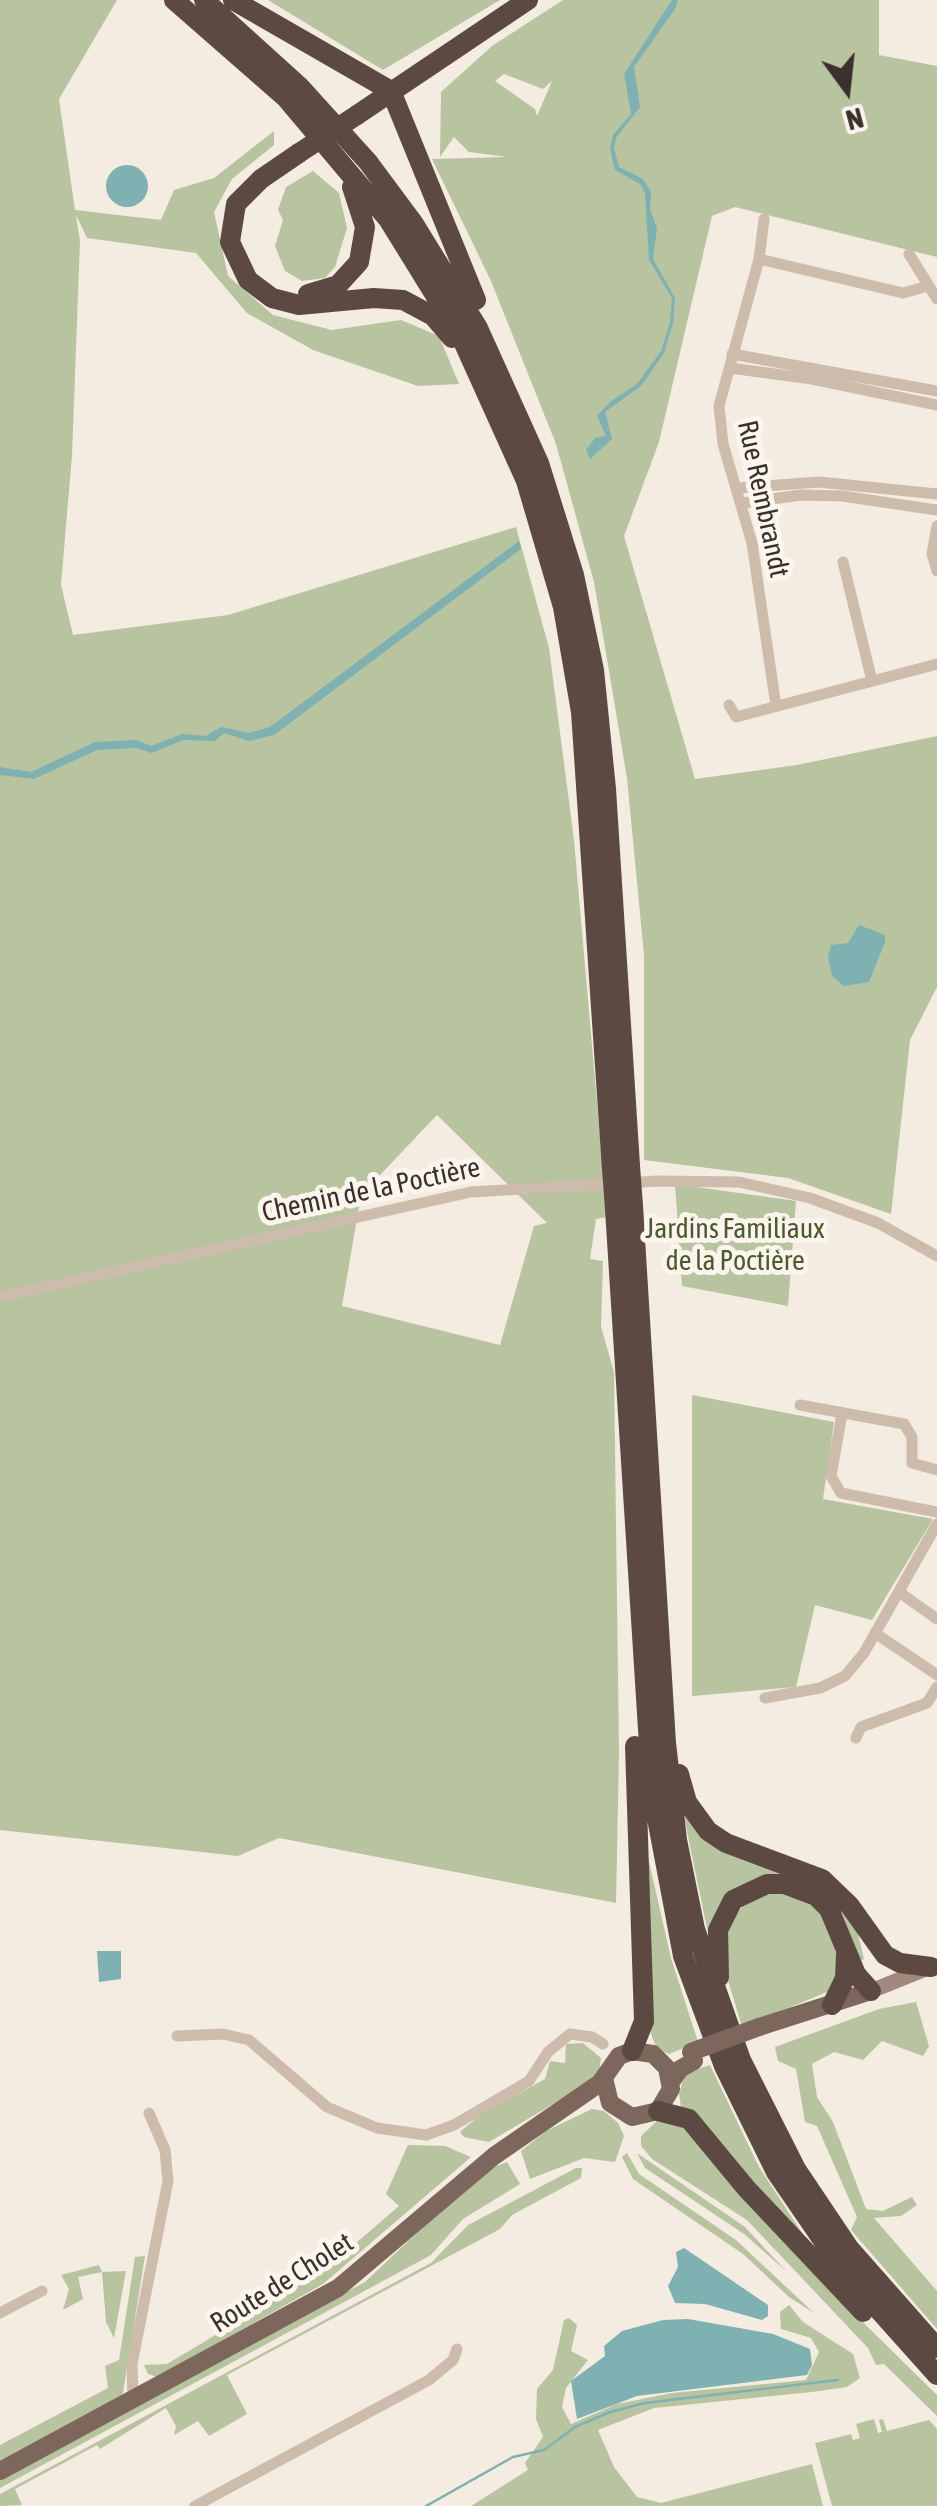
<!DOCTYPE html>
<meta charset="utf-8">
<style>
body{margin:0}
#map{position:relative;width:937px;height:2506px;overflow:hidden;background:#f4ebe1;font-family:"Asap Condensed",sans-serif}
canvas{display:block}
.north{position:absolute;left:797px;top:40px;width:100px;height:100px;-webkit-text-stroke:8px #fbf5ee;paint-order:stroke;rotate:165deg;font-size:28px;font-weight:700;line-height:40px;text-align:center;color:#3b302b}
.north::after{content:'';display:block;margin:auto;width:35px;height:45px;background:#3b302b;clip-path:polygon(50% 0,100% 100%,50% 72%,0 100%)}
</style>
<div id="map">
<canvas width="937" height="2506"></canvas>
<div class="north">N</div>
</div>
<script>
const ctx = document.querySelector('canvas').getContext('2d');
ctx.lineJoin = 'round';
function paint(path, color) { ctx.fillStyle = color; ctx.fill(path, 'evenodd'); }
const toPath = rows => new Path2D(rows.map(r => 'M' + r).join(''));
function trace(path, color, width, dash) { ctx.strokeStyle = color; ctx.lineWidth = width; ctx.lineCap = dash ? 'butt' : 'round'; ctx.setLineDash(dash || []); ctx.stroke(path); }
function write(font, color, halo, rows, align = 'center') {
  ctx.font = font + ' "Asap Condensed",sans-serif'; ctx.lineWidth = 10; ctx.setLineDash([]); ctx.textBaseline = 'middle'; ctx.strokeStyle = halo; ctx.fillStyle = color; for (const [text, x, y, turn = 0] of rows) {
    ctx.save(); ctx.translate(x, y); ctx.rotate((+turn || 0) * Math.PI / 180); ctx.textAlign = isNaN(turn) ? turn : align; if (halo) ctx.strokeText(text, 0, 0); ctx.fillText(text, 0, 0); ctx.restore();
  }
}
paint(toPath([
 [0,0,117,0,59,99,75,210,161,220,174,190,214,178,274,131,274,145,232,179,214,212,228,276,273,315,332,330,401,320,439,336,459,384,418,386,313,350,247,313,196,253,87,238,76,215,80,241,72,455,61,585,73,635,228,615,516,527,549,648,574,840,607,1217,596,1219,590,1259,603,1261,601,1327,614,1372,619,1753,616,1903,279,1838,238,1856,0,1830],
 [437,1115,547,1223,534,1226,500,1345,342,1306,361,1195],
 [268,0,500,0,383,70],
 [563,0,879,0,879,55,937,66,937,257,735,207,712,216,659,442,624,536,695,779,797,765,937,736,937,987,910,1040,891,1214,788,1178,644,1160,644,955,627,778,594,582,556,444,491,281,432,159,507,157,469,152,454,137,440,157,441,92,492,46],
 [504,74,543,89,552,81,537,116,535,109,495,81],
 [313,171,339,193,347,228,335,267,325,278,302,281,285,271,275,246,283,220,278,210,286,187],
 [675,1184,796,1201,788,1306,682,1286],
 [692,1395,834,1422,823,1499,933,1519,872,1620,815,1605,796,1687,692,1696],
 [681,1802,698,1829,828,1892,857,1929,864,1959,860,1961,839,1911,753,1884,711,1948],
 [645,1844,671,1958,698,2042,669,2054,657,2049,651,2034],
 [778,1892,803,1897,820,1911,832,1932,839,1970,832,1990,742,2027,724,1967,725,1929,742,1907,758,1896],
 [916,2002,929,2046,923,2056,882,2041,863,2060,834,2052,812,2064,817,2097,833,2122,866,2209,883,2211,912,2197,917,2205,901,2216,874,2218,937,2291,937,2329,851,2230,857,2217,817,2126,805,2122,796,2069,778,2061,775,2047,879,2009],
 [583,2043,601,2058,599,2073,590,2082,489,2142,464,2137,460,2132,480,2115,545,2079,550,2061,565,2063,566,2044],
 [710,2065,759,2167,812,2248,681,2107,679,2094,685,2073],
 [592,2109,604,2111,618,2123,624,2136,615,2162,584,2158,530,2179,521,2151,546,2131],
 [659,2119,681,2124,824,2284,937,2395,937,2416,884,2364,876,2365,868,2348,747,2220,652,2159,641,2146,641,2136],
 [408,2145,445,2146,471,2157,323,2284,157,2377,148,2374,144,2365,167,2364,326,2269,399,2206,386,2194],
 [627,2153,639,2174,736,2240,814,2313,789,2297,743,2254,633,2179,622,2157],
 [637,2153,745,2227,786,2271,744,2234,645,2168],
 [507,2162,520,2184,463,2219,431,2255,0,2488,0,2479,365,2282,445,2206,491,2168],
 [576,2168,582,2168,581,2178,512,2215,500,2229,227,2375,247,2414,209,2436,198,2421,174,2435,176,2426,166,2408,100,2449,97,2445,15,2489,22,2505,0,2506,0,2494,431,2263,468,2225],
 [145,2256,122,2399,0,2464,0,2445,108,2388,105,2366,119,2360,135,2257],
 [99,2265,102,2272,126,2271,114,2338,106,2322,102,2272,78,2277,83,2299,63,2310,69,2289,61,2275],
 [789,2305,803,2322,853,2354,860,2378,847,2387,812,2392,654,2408,598,2430,614,2467,637,2497,661,2503,812,2464,823,2506,471,2506,528,2470,525,2463,543,2437,536,2419,537,2389,553,2370,564,2320,569,2318,577,2325,571,2351,588,2360,566,2388,562,2407,571,2424,617,2404,672,2393,806,2380,819,2352,811,2338,781,2329,780,2312],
 [874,2419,878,2433,882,2432,879,2420,883,2419,887,2431,929,2420,937,2429,937,2506,832,2506,815,2443,851,2434,853,2440,860,2438,856,2424]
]), '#b8c4a0');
paint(toPath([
 [672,0,678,0,675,9,634,67,640,107,616,138,614,148,619,167,643,179,651,192,650,209,657,228,653,259,675,298,673,323,664,353,641,386,605,412,612,439,590,459,586,450,595,438,606,436,597,416,611,401,637,384,661,351,670,323,672,298,649,260,645,193,640,184,615,170,610,149,613,135,631,114,624,74],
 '106 186a21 21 0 1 1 42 0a21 21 0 1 1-42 0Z',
 [519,541,521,549,274,735,249,741,224,733,215,741,183,740,151,753,137,748,97,750,34,779,0,775,0,767,31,772,95,742,137,740,151,746,182,734,206,736,221,727,249,733,270,727],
 [859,925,885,935,885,942,869,982,844,986,832,976,828,957,831,945,848,943],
 [97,1951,121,1951,121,1979,99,1982],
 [684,2248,768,2305,768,2316,762,2320,705,2304,675,2303,668,2286,678,2267,676,2252],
 [688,2319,773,2334,810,2349,812,2365,807,2375,637,2396,577,2419,571,2381,605,2356,604,2346,622,2331,663,2320]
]), '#7fb0b2');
trace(toPath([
 [426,2506,513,2457,544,2450,575,2427,610,2412,645,2403,838,2380]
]), '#7fb0b2', 2.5);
trace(toPath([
 [764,219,759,259,719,406,723,444,752,543,776,706],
 [909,254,937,299],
 [759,259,903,293,928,286],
 [732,354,937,391],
 [730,368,812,379,937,405],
 [738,488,819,482,937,494],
 [743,503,801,495,842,496,937,510],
 [937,526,932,554,937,571],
 [843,562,872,681],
 [729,705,736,717,937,664],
 [0,1297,471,1192,658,1181,739,1182,810,1198,878,1223,937,1256],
 [800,1405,904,1424,912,1437,912,1463,937,1470],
 [842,1414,831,1476,841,1493,937,1512],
 [899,1592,937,1619],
 [875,1633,937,1675],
 [765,1698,820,1688,845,1676,864,1653,937,1524],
 [856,1738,861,1727,927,1703,937,1687],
 [177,2036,223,2034,249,2040,327,2107,377,2128,426,2135,454,2125,529,2081,548,2052,570,2034,592,2037,603,2044],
 [0,2313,42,2291],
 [133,2399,132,2364,168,2181,165,2150,149,2113],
 [195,2506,429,2380,453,2360,457,2349]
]), '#cdbbac', 11);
trace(toPath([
 [871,1991,928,1968]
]), '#a18a7d', 15);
trace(toPath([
 [759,2027,871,1991],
 [671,2082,680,2069,694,2061],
 [0,2471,338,2288,494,2156,600,2083,619,2056,632,2051,653,2054,667,2068,671,2089,658,2111,632,2117,610,2103,604,2078]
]), '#7d675c', 18);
trace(toPath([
 [174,0,286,98,388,219,461,337,526,481,563,607,581,712,612,1169],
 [204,0,300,87,368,162,414,224,478,328,539,463,574,575,594,670,606,789,630,1166],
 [233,0,391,91,476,300],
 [357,115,528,0],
 [299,153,261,179,236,204,230,242,248,280,272,298,299,305,374,298,403,300,433,316,452,338],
 [308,294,338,285,359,262,365,227,352,187],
 [633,1206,666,1743,677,1840,695,1929,741,2060,796,2169,849,2248,937,2348],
 [615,1209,652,1792,683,1956,724,2066,776,2172,844,2271,937,2375],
 [679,1774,687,1802,708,1831,726,1843,822,1879,850,1906,885,1955,900,1963,931,1967],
 [719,1977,718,1930,733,1900,767,1884,784,1884,816,1896,829,1909,856,1974,871,1991],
 [832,2005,845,1978,846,1954],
 [632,2051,644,2021,635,1746],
 [658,2111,689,2119,746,2188,863,2312]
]), '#5c4a42', 20);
trace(toPath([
 [691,2052,759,2027]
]), '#7d675c', 18);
trace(toPath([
 [299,153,357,115],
 [630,1166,633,1206],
 [612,1169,615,1209]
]), '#5c4a42', 20);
write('28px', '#3b302b', '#fbf5ee', [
 ["Rue Rembrandt",763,499,78],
 ["Chemin de la Poctière",371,1190,-12],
 ["Route de Cholet",282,2283,-32]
]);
write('28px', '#4a5a2e', '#fbf5ee', [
 ["Jardins Familiaux",735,1229],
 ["de la Poctière",735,1261]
]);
</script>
